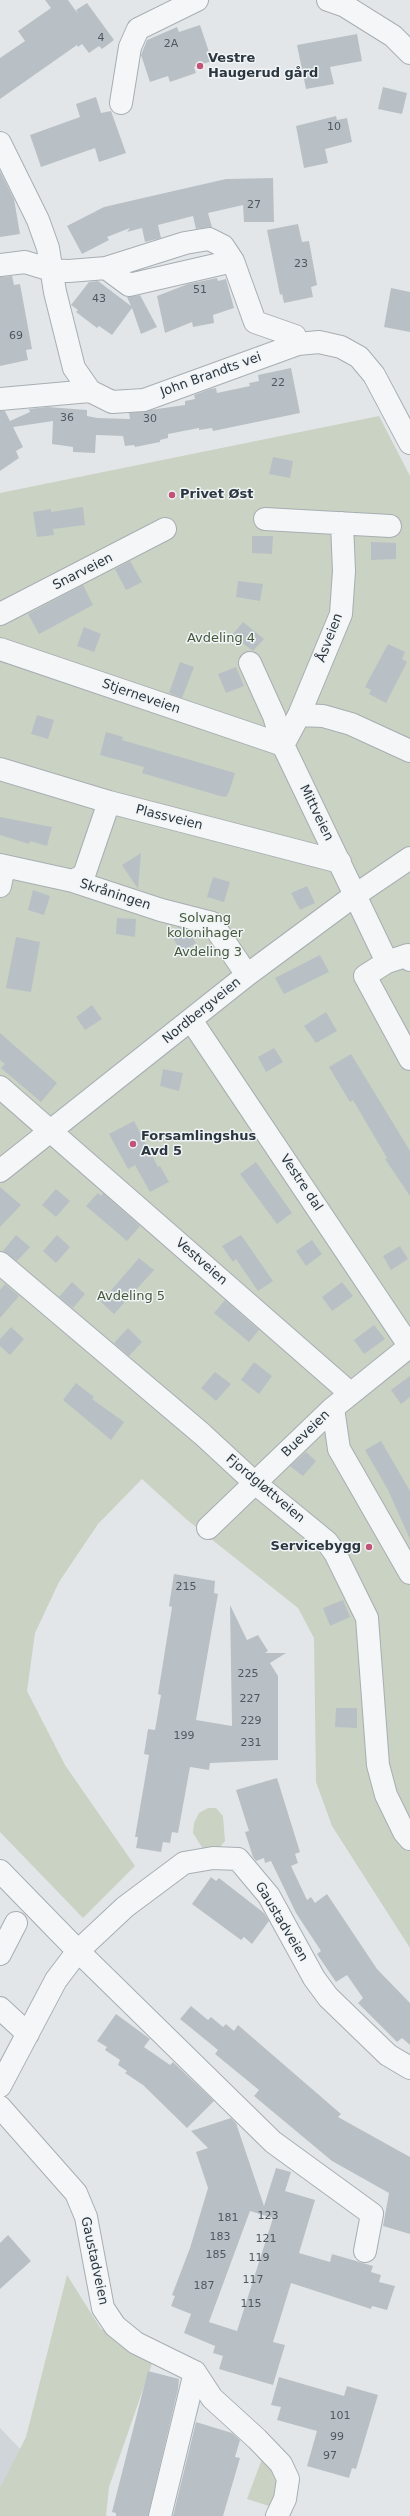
<!DOCTYPE html>
<meta charset="utf-8">
<style>
body{margin:0}
canvas{display:block;background:#e2e6e9}
</style>
<canvas width="410" height="2516"></canvas>
<script>
const ctx = document.querySelector('canvas').getContext('2d');
ctx.lineJoin = 'round';
function paint(path, color) { ctx.fillStyle = color; ctx.fill(path, 'evenodd'); }
const toPath = rows => new Path2D(rows.map(r => 'M' + r).join(''));
function trace(path, color, width, dash) { ctx.strokeStyle = color; ctx.lineWidth = width; ctx.lineCap = dash ? 'butt' : 'round'; ctx.setLineDash(dash || []); ctx.stroke(path); }
function write(font, color, halo, rows, align = 'center') {
  ctx.font = font + ' "DejaVu Sans",sans-serif'; ctx.lineWidth = 3; ctx.setLineDash([]); ctx.textBaseline = 'middle'; ctx.strokeStyle = halo; ctx.fillStyle = color; for (const [text, x, y, turn = 0] of rows) {
    ctx.save(); ctx.translate(x, y); ctx.rotate((+turn || 0) * Math.PI / 180); ctx.textAlign = isNaN(turn) ? turn : align; if (halo) ctx.strokeText(text, 0, 0); ctx.fillText(text, 0, 0); ctx.restore();
  }
}
paint(toPath([
 [0,2428,29,2458,0,2490]
]), '#d0d5da');
paint(toPath([
 [379,416,410,476,410,1948,332,1826,316,1782,314,1638,298,1608,186,1519,142,1479,98,1524,59,1582,35,1633,27,1691,65,1765,135,1866,83,1918,0,1832,0,493],
 [208,1808,216,1808,223,1816,225,1841,219,1848,203,1849,193,1833,194,1823,199,1813],
 [67,2275,101,2329,155,2355,109,2487,106,2516,0,2516,0,2488,26,2437],
 [266,2448,286,2476,272,2507,247,2499]
]), '#cad2c3');
paint(toPath([
 [45,0,68,0,78,14,76,10,87,3,114,40,102,49,99,46,89,53,82,44,78,47,77,45,0,99,0,58,25,41,18,31,51,8],
 [200,25,212,61,194,67,196,73,170,82,168,76,150,82,141,55,147,40,177,27,179,32],
 [357,34,362,61,330,67,334,84,306,89,297,45],
 [383,87,407,93,402,114,378,109],
 [96,97,101,113,111,111,126,153,99,162,95,148,41,167,30,135,80,117,76,104],
 [336,116,337,120,347,118,352,142,325,149,328,163,304,168,296,126],
 [0,171,14,199,20,234,0,237],
 [273,178,274,222,244,222,243,205,208,213,212,227,196,229,193,216,158,225,161,238,145,242,142,228,127,232,130,228,107,237,109,240,82,254,67,226,104,207,143,198,226,179],
 [298,224,302,242,309,241,317,285,311,287,313,297,284,303,282,294,280,295,267,230],
 [12,276,14,285,20,284,32,349,26,350,28,360,0,366,0,277],
 [217,278,218,281,226,279,234,308,213,315,214,323,193,327,192,322,165,333,157,296,188,284],
 [98,281,131,306,127,297,140,295,157,327,141,334,132,308,112,335,99,326,97,328,76,312,78,310,71,305,89,282],
 [391,288,410,292,410,332,384,327],
 [291,368,300,413,213,431,212,428,199,430,199,428,168,434,168,438,160,440,160,442,135,447,134,445,125,446,123,436,96,435,95,453,73,452,73,447,52,444,53,421,13,427,23,447,16,451,19,458,0,471,0,411,5,411,10,421,30,412,29,409,48,407,87,410,87,416,97,418,130,419,129,413,185,405,185,401,195,399,194,395,210,389,216,388,217,393,250,386,249,383,259,381,258,375],
 [273,457,293,461,290,478,269,474],
 [83,507,85,525,53,529,54,535,37,537,33,512,51,509,51,512],
 [252,536,273,536,272,554,252,553],
 [371,542,396,543,396,559,371,560],
 [130,561,142,582,126,590,115,569],
 [238,581,263,584,260,601,236,597],
 [83,585,93,605,39,634,28,614],
 [243,622,264,639,253,651,232,635],
 [84,627,101,634,94,652,77,646],
 [388,644,405,652,402,659,407,662,386,703,369,694,371,690,365,687],
 [180,662,194,667,182,698,169,693],
 [236,667,244,686,226,693,218,674],
 [37,715,54,720,48,739,31,734],
 [106,732,123,737,122,740,235,773,229,792,226,797,220,796,142,773,144,767,100,755],
 [0,817,52,827,47,846,30,841,29,844,0,835],
 [141,853,138,889,122,865],
 [213,877,230,882,224,902,207,897],
 [307,886,315,903,300,910,291,893],
 [33,890,50,896,44,915,28,910],
 [117,918,136,919,135,937,116,934],
 [178,927,188,930,196,943,182,952,170,934],
 [16,937,40,942,31,992,6,988],
 [320,955,329,972,284,994,275,978],
 [92,1005,102,1019,85,1030,76,1017],
 [326,1012,337,1031,316,1043,304,1026],
 [0,1033,57,1083,41,1102,1,1068,5,1064,0,1060],
 [274,1048,283,1062,266,1072,258,1057],
 [351,1054,410,1151,410,1196,385,1159,387,1158,353,1100,350,1102,329,1067],
 [163,1069,183,1073,179,1091,160,1086],
 [134,1121,158,1167,160,1166,169,1182,150,1192,135,1165,128,1169,109,1134],
 [256,1162,292,1213,277,1224,240,1174],
 [0,1187,21,1205,0,1227],
 [56,1189,70,1201,56,1217,42,1205],
 [98,1193,101,1196,103,1193,140,1226,127,1241,86,1206],
 [16,1235,30,1247,17,1261,3,1251],
 [57,1235,70,1247,56,1263,43,1251],
 [241,1235,273,1281,258,1291,236,1259,233,1262,222,1246],
 [312,1240,322,1254,306,1266,296,1251],
 [400,1246,408,1259,391,1270,383,1256],
 [139,1258,154,1270,114,1314,101,1302],
 [72,1282,85,1294,73,1308,59,1297],
 [342,1282,353,1296,332,1311,322,1297],
 [5,1284,19,1296,0,1318,0,1290],
 [225,1300,259,1330,249,1342,214,1313],
 [374,1325,385,1339,364,1354,354,1340],
 [11,1327,24,1339,10,1355,0,1346,0,1339],
 [128,1328,142,1342,129,1356,114,1343],
 [254,1362,272,1376,259,1394,241,1380],
 [215,1372,231,1384,216,1401,201,1388],
 [410,1376,410,1397,401,1404,391,1390],
 [76,1383,94,1397,92,1399,124,1422,111,1440,63,1400],
 [381,1441,410,1491,410,1539,388,1490,365,1450],
 [306,1452,316,1461,303,1476,290,1466],
 [174,1574,215,1581,214,1593,218,1594,196,1720,232,1726,230,1605,247,1640,258,1635,268,1651,265,1653,286,1653,270,1663,278,1676,278,1760,210,1763,209,1770,190,1767,178,1833,172,1832,170,1843,163,1842,161,1852,136,1848,138,1837,135,1837,149,1755,144,1754,148,1729,155,1730,161,1695,158,1694,172,1607,169,1606],
 [343,1600,350,1617,330,1626,323,1608],
 [336,1708,357,1708,357,1728,335,1727],
 [277,1778,300,1852,295,1854,298,1863,291,1866,307,1900,311,1897,315,1903,327,1894,377,1969,410,2003,410,2045,402,2038,397,2042,358,2003,363,1998,347,1975,336,1982,317,1954,321,1951,296,1913,271,1861,265,1863,264,1858,256,1861,253,1857,245,1832,249,1831,236,1790],
 [211,1877,216,1881,219,1878,264,1913,269,1921,252,1944,244,1937,241,1940,192,1904],
 [191,2006,208,2020,211,2017,223,2027,226,2024,234,2031,238,2025,341,2114,338,2117,410,2157,410,2234,383,2226,389,2193,332,2161,254,2096,259,2090,215,2054,218,2050,180,2019],
 [116,2014,150,2039,144,2047,170,2065,173,2062,214,2101,187,2128,143,2085,125,2073,127,2071,118,2065,120,2060,105,2050,107,2047,97,2041],
 [231,2118,236,2123,264,2206,276,2168,291,2172,285,2191,315,2200,299,2253,330,2262,332,2254,373,2266,371,2272,381,2275,379,2282,395,2286,387,2310,372,2306,371,2309,291,2283,273,2342,285,2345,273,2385,219,2369,223,2356,213,2353,215,2346,184,2333,191,2314,171,2306,175,2296,172,2295,190,2248,208,2188,196,2152,208,2148,191,2131],
 [250,2211,273,2218,237,2331,209,2322],
 [8,2235,31,2261,0,2289,0,2243],
 [148,2371,179,2379,178,2389,148,2516,116,2516,116,2513,112,2512,115,2500],
 [279,2377,344,2396,347,2386,378,2395,356,2469,352,2468,349,2478,307,2466,317,2431,277,2420,281,2407,271,2405],
 [196,2422,232,2433,240,2440,235,2457,240,2458,223,2516,173,2516]
]), '#b9c0c5');
const minor = toPath([
 [328,0,345,6,393,36,410,53],
 [121,103,130,47,138,29,197,0],
 [0,143,38,220,48,248,55,292,74,368,90,391,112,402,144,400,298,344,319,342,341,347,359,357,374,375,410,443],
 [0,265,25,262,51,270,69,271,106,268,185,243,209,239,223,246,233,261,255,322,295,336,298,344],
 [106,268,129,285,233,261],
 [0,399,90,391],
 [265,519,390,526],
 [0,614,165,529],
 [0,649,283,745,299,715,341,614,344,571,342,523],
 [250,663,274,716,283,745,387,962,408,955,410,960],
 [299,715,323,716,351,724,410,751],
 [0,769,109,802,340,862],
 [0,865,73,881,84,875,109,802],
 [73,881,161,910,212,923,247,975],
 [0,886,4,866],
 [387,962,365,976,410,1059],
 [191,1020,410,1347],
 [0,1087,350,1393],
 [0,1171,247,975,351,898,410,858],
 [0,1263,202,1434,255,1483,327,1542,335,1553,367,1618,378,1765,386,1795,404,1832,410,1839],
 [333,1408,339,1449,410,1573],
 [208,1528,333,1408,410,1346],
 [0,1871,78,1951,125,1907,184,1863,213,1858,238,1859,269,1896,314,1978,328,1997,388,2055,410,2068],
 [0,1954,16,1923],
 [0,2008,28,2034],
 [0,2086,56,1980,78,1951,273,2142,372,2214,365,2251],
 [0,2107,76,2193,86,2217,103,2308,115,2326,136,2343,195,2372,212,2398,257,2439,281,2464,288,2479,285,2499,277,2516],
 [160,2516,195,2372]
]);
trace(minor, '#a7aeb3', 24);
trace(minor, '#f4f6f7', 22);
for (const [x, y, r, color] of [
 [200,66,4,"#c15377"],
 [172,495,4,"#c15377"],
 [133,1144,4,"#c15377"],
 [369,1547,4,"#c15377"]
]) { const dot = new Path2D(); dot.arc(x, y, r, 0, 2 * Math.PI); ctx.fillStyle = color; ctx.fill(dot); trace(dot, '#f1f4f6', 1.5); }
write('11px', '#4e5860', null, [
 ["4",101,38],
 ["2A",171,44],
 ["10",334,127],
 ["27",254,205],
 ["23",301,264],
 ["51",200,290],
 ["43",99,299],
 ["69",16,336],
 ["22",278,383],
 ["36",67,418],
 ["30",150,419],
 ["215",186,1587],
 ["225",248,1674],
 ["227",250,1699],
 ["229",251,1721],
 ["199",184,1736],
 ["231",251,1743],
 ["123",268,2216],
 ["181",228,2218],
 ["183",220,2237],
 ["121",266,2239],
 ["185",216,2255],
 ["119",259,2258],
 ["117",253,2280],
 ["187",204,2286],
 ["115",251,2304],
 ["101",340,2416],
 ["99",337,2437],
 ["97",330,2456]
]);
write('bold 13px', '#2b363f', '#f1f4f6', [
 ["Vestre",208,59],
 ["Haugerud gård",208,74],
 ["Privet Øst",180,495],
 ["Forsamlingshus",141,1137],
 ["Avd 5",141,1152],
 ["Servicebygg",361,1547,"right"]
], 'left');
write('13px', '#2b363f', '#f1f4f6', [
 ["John Brandts vei",211,375,-20],
 ["Snarveien",83,572,-27],
 ["Åsveien",330,638,-69],
 ["Stjerneveien",141,697,19],
 ["Mittveien",316,813,64],
 ["Plassveien",169,818,14],
 ["Skråningen",115,895,18],
 ["Nordbergveien",202,1011,-39],
 ["Vestre dal",301,1183,56],
 ["Vestveien",201,1262,41],
 ["Bueveien",306,1434,-44],
 ["Fjordgløttveien",265,1489,40],
 ["Gaustadveien",281,1922,59],
 ["Gaustadveien",94,2261,78]
]);
write('13px', '#45593a', '#f1f4f6', [
 ["Avdeling 4",221,639],
 ["Solvang",205,919],
 ["kolonihager",205,934],
 ["Avdeling 3",208,953],
 ["Avdeling 5",131,1297]
]);
</script>
